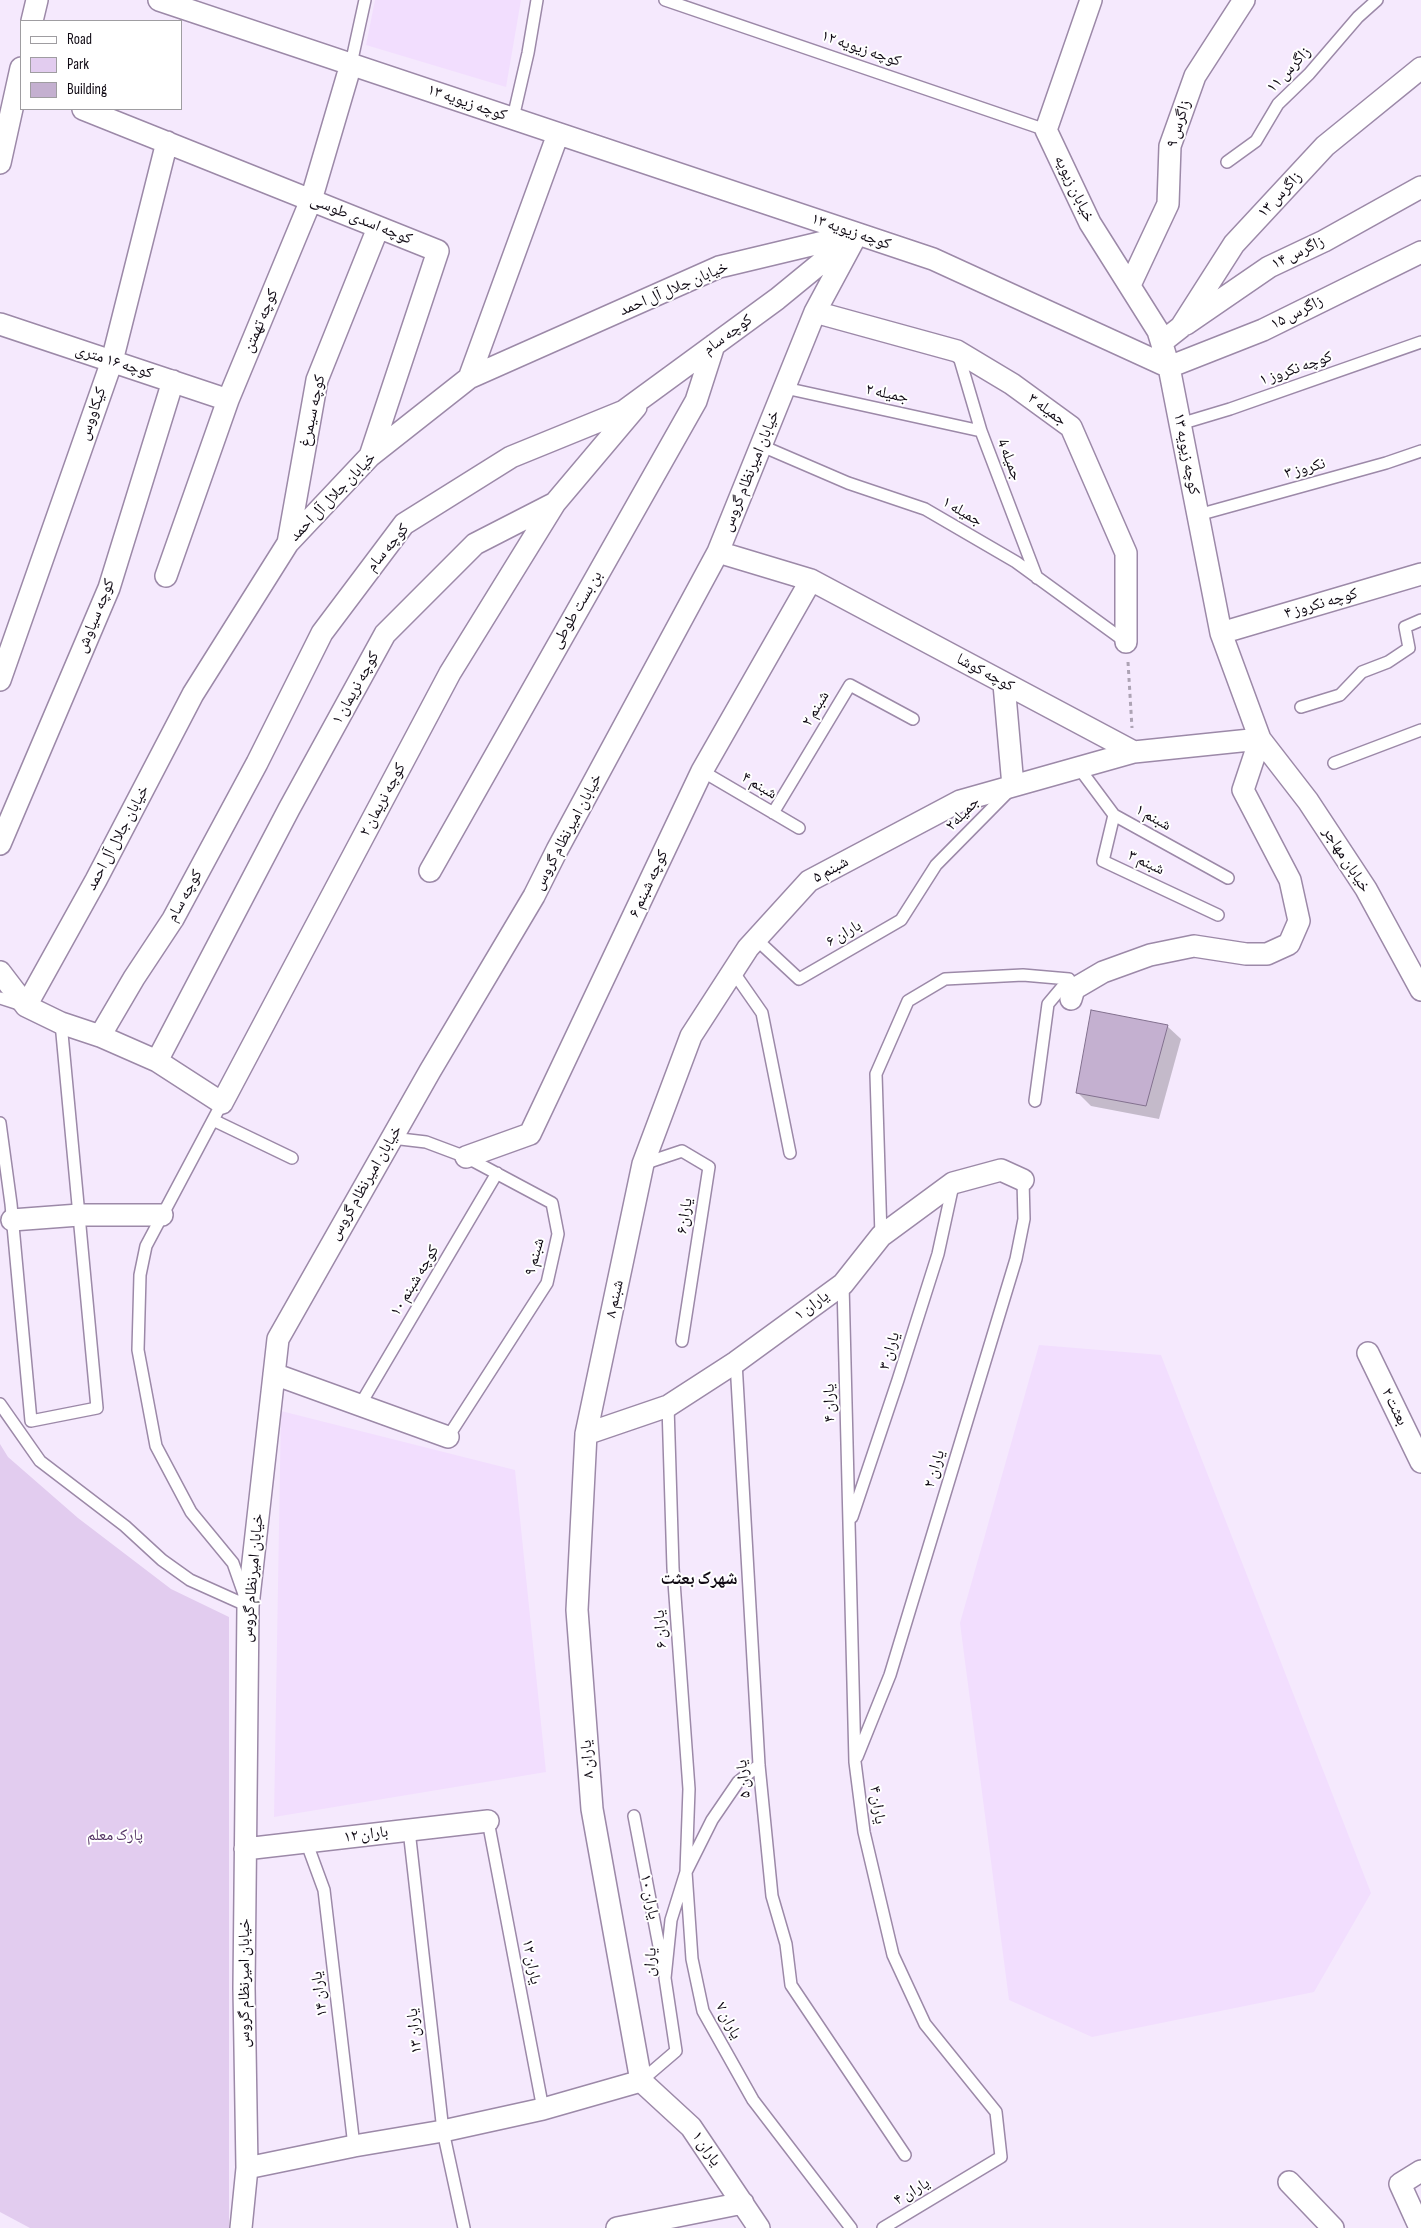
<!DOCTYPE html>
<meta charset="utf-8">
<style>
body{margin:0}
#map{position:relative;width:1421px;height:2228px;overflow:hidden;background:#f5e9fd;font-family:"Sofia Sans Condensed",sans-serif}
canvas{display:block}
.legend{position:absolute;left:20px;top:20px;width:162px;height:90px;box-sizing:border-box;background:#fff;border:1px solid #9f9da1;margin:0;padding:6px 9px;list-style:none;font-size:15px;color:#100a14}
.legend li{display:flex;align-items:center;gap:10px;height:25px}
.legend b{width:25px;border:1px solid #9f9da1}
</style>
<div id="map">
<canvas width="1421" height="2228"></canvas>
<ul class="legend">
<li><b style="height:6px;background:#fff"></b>Road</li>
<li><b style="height:14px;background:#e2ccef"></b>Park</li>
<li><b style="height:14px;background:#c4b0d0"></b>Building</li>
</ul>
</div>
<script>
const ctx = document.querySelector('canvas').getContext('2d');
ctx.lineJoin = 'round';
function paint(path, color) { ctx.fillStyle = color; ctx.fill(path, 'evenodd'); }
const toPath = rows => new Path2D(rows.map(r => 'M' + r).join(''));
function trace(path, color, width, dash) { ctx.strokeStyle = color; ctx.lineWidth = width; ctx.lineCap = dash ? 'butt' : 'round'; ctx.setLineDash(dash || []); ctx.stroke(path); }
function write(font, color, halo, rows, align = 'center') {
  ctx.font = font + ' "Sofia Sans Condensed","Noto Naskh Arabic",sans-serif'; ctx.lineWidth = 4; ctx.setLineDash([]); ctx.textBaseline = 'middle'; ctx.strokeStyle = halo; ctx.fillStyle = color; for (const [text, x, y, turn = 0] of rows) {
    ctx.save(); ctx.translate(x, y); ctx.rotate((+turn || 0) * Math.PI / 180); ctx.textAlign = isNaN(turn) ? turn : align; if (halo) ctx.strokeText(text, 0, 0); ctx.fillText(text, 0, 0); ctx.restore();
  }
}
paint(toPath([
 [375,0,521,0,506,87,366,45],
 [1039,1345,1161,1355,1371,1893,1314,1992,1092,2037,1009,2000,960,1623],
 [281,1411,515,1470,546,1772,274,1817]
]), '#f2defe');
paint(toPath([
 [0,1444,8,1457,78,1518,171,1589,229,1617,229,2228,30,2228,0,2212]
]), '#e2ccef');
paint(toPath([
 [1167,1026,1181,1039,1159,1119,1091,1106,1078,1093]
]), '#0003');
const building = toPath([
 [1091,1010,1168,1025,1146,1106,1076,1093,1091,1010]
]);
paint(building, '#c4b0d0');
trace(building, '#82708e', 1);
const service = toPath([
 [665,0,1046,130],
 [351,64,365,0],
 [513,118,528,53,537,0],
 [1227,162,1256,141,1278,104,1309,74,1358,17,1377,0],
 [958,353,981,431,1037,578],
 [785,388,981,431],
 [1180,424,1230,409,1421,342],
 [762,446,848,483,925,509,1016,562,1126,642],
 [1198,515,1386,463,1421,451],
 [1301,707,1340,695,1362,672,1388,662,1409,648,1405,627,1421,620],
 [1334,763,1421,730],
 [1079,768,1114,815,1228,878],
 [702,771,799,828],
 [773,813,850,685,913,719],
 [1114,815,1103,861,1218,915],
 [756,939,799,979,901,920,936,865,1009,791],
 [732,970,762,1013,790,1153],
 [0,998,22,1005],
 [222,1103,146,1246,140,1275,138,1350,156,1446,191,1512,233,1563,245,1597],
 [213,1120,292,1158],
 [0,1123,11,1204,31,1421,97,1408,61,1023],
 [392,1138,426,1142,466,1157,552,1203,558,1234,547,1283,448,1437],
 [643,1164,682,1151,709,1167,682,1341],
 [881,1236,876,1074,908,1001,945,979,1023,975,1069,979,1048,1004,1035,1101],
 [843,1284,855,1762,864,1832,893,1955,925,2024,996,2112,1001,2157,883,2228],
 [736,1362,759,1765,772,1896,786,1944,791,1985,905,2155],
 [0,1404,40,1461,125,1526,162,1560,190,1580,248,1606],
 [360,1405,497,1173],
 [668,1406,673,1568,689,1789,686,1872,692,1959,703,2011,753,2100,851,2228],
 [852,1517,898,1380,938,1254,953,1185],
 [857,1757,890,1675,1016,1259,1024,1219,1023,1180],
 [634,1816,663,1967],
 [488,1821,543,2109],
 [409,1830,443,2131,464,2228],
 [306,1841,324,1890,354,2146],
 [641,2081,676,2051,665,1978,671,1920,686,1872,712,1820,738,1782,759,1765]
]);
const minor = toPath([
 [159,0,933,259,1169,367,1221,633,1260,739,1308,801,1366,889,1421,990],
 [1091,0,1046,130,1090,223,1158,331,1169,367,1263,330,1421,252],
 [32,21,37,0],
 [83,109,438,251,370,456],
 [0,163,21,68],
 [1130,285,1168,204,1170,146,1195,76,1244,0],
 [815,312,957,351,1012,384,1071,427,1126,553,1126,642],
 [0,324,228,400],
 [1186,324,1269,267,1324,241,1421,187],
 [1162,342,1181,327,1234,244,1325,146,1421,68],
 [469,378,558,134],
 [288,543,317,380,378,228],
 [718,552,811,580,1134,752,1260,739],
 [166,576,228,400,311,200,351,64],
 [1221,633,1421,574],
 [0,680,112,361,167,142],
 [1004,684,1013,786],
 [0,844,109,588,173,381],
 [430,871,696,401,714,345],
 [0,972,26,1006,61,1023,100,1036,157,1061,222,1103,450,673,555,503],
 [1071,999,1074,989,1103,972,1150,955,1194,946,1246,954,1267,954,1289,944,1299,921,1290,880,1243,790,1260,739],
 [26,1006,96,880,193,694,288,543,370,456,469,378,719,267,857,234],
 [100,1036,134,978,173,919,257,763,322,633,404,524,511,457,624,411,777,299,849,240],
 [157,1061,289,809,385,634,475,544,555,503,636,407],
 [466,1157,530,1134,702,771,811,580],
 [12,1220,79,1215,162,1215],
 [1368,1353,1421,1462],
 [274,1374,448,1437],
 [586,1434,668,1406,736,1362,843,1284,881,1236,953,1183,1001,1170,1023,1180],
 [245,1849,488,1821],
 [641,2081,592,1809,577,1610,586,1434,643,1164,691,1036,748,948,809,881,960,801,1134,752],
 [641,2081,691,2127,759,2228],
 [247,2168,354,2146,443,2131,543,2109,641,2081],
 [1289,2182,1333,2228],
 [241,2228,247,2168,244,1988,248,1606,278,1339,430,1071,534,896,557,850,718,552,815,312,857,234],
 [617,2228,743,2203],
 [1420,2228,1400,2184,1421,2171]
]);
trace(service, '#9c89a8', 14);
trace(minor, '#9c89a8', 24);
trace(toPath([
 [1128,662,1132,728]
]), '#ada3b4', 3, [4, 4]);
trace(service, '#fff', 11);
trace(minor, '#fff', 21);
write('16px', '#100a14', '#fff', [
 ["کوچه زیویه ۱۲",861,49,19],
 ["زاگرس ۱۱",1289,70,-47],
 ["کوچه زیویه ۱۳",467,103,19],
 ["زاگرس ۹",1179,124,-73],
 ["خیابان زیویه",1074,189,64],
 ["زاگرس ۱۳",1280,195,-47],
 ["کوچه اسدی طوسی",361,220,22],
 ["کوچه زیویه ۱۳",851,232,19],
 ["زاگرس ۱۴",1298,253,-26],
 ["خیابان جلال آل احمد",674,289,-23],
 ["زاگرس ۱۵",1297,313,-27],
 ["کوچه تهمتن",261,321,-67],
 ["کوچه سام",728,335,-36],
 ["کوچه ۱۶ متری",114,362,18],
 ["کوچه نکروز ۱",1296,369,-19],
 ["جمیله ۲",887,394,12],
 ["جمیله ۳",1047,410,36],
 ["کوچه سیمرغ",313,411,-78],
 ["کیکاووس",93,414,-71],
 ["کوچه زیویه ۱۳",1186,454,79],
 ["جمیله 4",1009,460,69],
 ["نکروز ۳",1305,469,-15],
 ["خیابان امیرنظام گروس",751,471,-68],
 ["خیابان جلال آل احمد",333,497,-46],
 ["جمیله ۱",962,512,30],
 ["کوچه سام",388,548,-50],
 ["کوچه نکروز ۴",1321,604,-16],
 ["بن بست طوطی",577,610,-60],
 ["کوچه سیاوش",96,616,-68],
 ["کوچه کوشا",985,673,28],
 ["کوچه نریمان ۱",356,688,-61],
 ["شبنم ۲",816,709,-59],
 ["شبنم ۴",759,786,31],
 ["کوچه نریمان ۲",383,800,-62],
 ["جمیله۲",963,814,-46],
 ["شبنم ۱",1153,818,29],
 ["خیابان امیرنظام گروس",568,832,-62],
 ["خیابان جلال آل احمد",118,838,-62],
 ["خیابان مهاجر",1346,860,57],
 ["شبنم ۳",1146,863,25],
 ["شبنم ۵",831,870,-29],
 ["کوچه شبنم ۶",649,884,-65],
 ["کوچه سام",185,896,-61],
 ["باران ۶",844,934,-30],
 ["خیابان امیرنظام گروس",366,1183,-60],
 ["یاران۶",685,1216,-81],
 ["شبنم ۹",535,1257,-75],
 ["کوچه شبنم ۱۰",415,1281,-59],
 ["شبنم ۸",615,1299,-78],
 ["یاران ۱",812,1306,-36],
 ["یاران ۳",890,1351,-73],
 ["یاران ۴",830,1403,-91],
 ["بعثت ۲",1394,1407,64],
 ["یاران ۲",935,1469,-73],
 ["خیابان امیرنظام گروس",253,1578,-85],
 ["یاران ۶",661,1629,-94],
 ["یاران ۸",588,1759,-94],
 ["یاران ۵",744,1779,-96],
 ["یاران ۴",877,1805,82],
 ["باران ۱۲",366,1835,-7],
 ["یاران ۱۰",649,1897,79],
 ["یاران ۱۲",531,1962,79],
 ["یاران",651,1962,-86],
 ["خیابان امیرنظام گروس",245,1983,-90],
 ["یاران ۱۴",320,1994,-97],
 ["یاران ۷",728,2021,63],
 ["یاران ۱۳",415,2031,-96],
 ["یاران ۱",706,2149,55],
 ["یاران ۴",912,2192,-31]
]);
write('16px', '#533364', '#fff', [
 ["پارک معلم",115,1836]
]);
write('bold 18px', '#100a14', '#fff', [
 ["شهرک بعثت",699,1579]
]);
</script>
